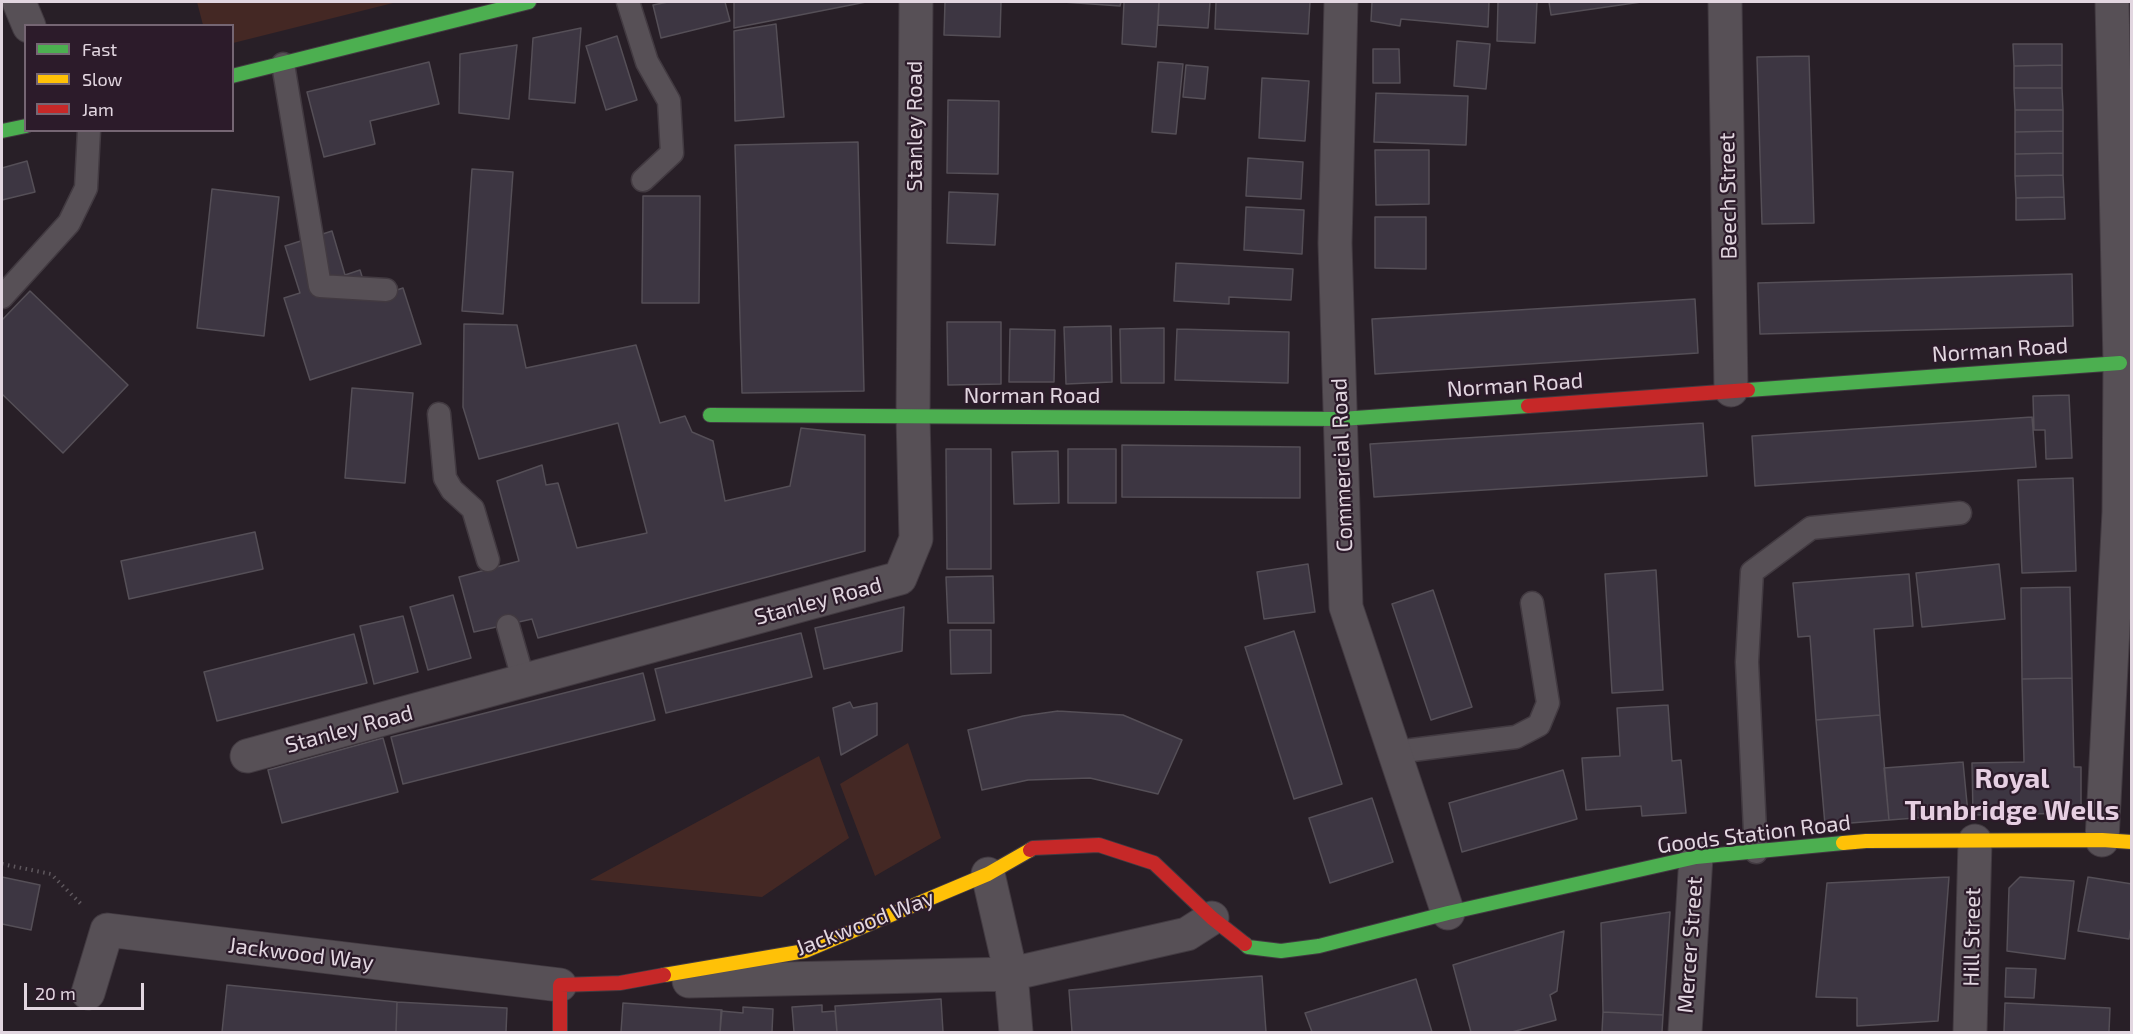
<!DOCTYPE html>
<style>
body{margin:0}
#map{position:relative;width:2133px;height:1034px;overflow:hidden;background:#281f27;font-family:"Exo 2",sans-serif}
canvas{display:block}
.frame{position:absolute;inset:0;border:3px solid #e2d6e0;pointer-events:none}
.legend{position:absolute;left:24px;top:24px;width:210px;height:108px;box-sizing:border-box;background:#2c1b2a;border:2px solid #756673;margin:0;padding:8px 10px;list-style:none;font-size:18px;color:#e2d6e0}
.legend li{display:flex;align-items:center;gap:12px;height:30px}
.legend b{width:30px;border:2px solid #756673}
.scale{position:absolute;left:24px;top:983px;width:120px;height:27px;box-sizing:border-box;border:3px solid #e2d6e0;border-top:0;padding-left:8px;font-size:18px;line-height:21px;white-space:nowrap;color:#e2d6e0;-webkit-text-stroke:4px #2c1b2a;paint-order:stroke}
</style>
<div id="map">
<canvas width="2133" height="1034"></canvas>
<div class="frame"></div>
<ul class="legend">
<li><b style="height:8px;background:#4caf50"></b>Fast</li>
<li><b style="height:8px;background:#ffc107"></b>Slow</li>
<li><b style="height:8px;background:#c62828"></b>Jam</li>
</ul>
<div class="scale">20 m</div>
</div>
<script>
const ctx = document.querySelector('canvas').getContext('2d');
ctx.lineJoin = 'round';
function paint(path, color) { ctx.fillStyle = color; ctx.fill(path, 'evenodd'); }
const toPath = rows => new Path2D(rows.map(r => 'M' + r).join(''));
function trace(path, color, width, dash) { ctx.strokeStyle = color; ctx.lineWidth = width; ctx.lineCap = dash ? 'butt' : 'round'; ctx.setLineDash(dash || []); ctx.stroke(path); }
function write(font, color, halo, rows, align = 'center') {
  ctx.font = font + ' "Exo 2",sans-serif'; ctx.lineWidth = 4.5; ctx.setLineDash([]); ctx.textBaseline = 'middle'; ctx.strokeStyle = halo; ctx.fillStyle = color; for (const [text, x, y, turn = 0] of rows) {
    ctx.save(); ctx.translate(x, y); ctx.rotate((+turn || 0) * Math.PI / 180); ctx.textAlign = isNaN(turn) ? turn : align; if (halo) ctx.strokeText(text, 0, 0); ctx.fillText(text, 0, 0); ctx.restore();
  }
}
paint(toPath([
 [197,2,397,2,233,43,232,26,203,25],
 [908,743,941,838,875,876,840,784],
 [819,756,849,838,762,897,590,880]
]), '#442824');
const building = toPath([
 [668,2,725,2,730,21,661,38,653,5,668,2],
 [734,2,866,2,734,28,734,2],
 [945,2,1001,2,1000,37,944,35,945,2],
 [1063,2,1121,2,1120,6,1063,2],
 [1124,2,1159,2,1156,47,1122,44,1124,2],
 [1159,2,1210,2,1208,28,1158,25,1159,2],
 [1216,2,1310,2,1308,34,1215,29,1216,2],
 [1372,2,1489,2,1488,27,1401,19,1400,26,1371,21,1372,2],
 [1498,2,1537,2,1535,43,1497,41,1498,2],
 [1549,2,1641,2,1551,15,1549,2],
 [776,24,784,117,735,121,734,31,776,24],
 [581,28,575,103,529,99,533,38,581,28],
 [617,36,637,100,606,110,586,46,617,36],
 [1457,41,1490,44,1486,89,1454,86,1457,41],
 [2013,44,2062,44,2062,65,2014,66,2013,44],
 [517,45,509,119,459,113,460,54,517,45],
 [1373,49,1399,49,1400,83,1373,83,1373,49],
 [1809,56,1814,223,1762,224,1757,57,1809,56],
 [429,62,439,104,370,121,375,144,324,157,307,92,429,62],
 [1158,62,1183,64,1176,134,1152,132,1158,62],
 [1186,65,1208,67,1205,99,1183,97,1186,65],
 [2062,65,2062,88,2014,88,2014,66,2062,65],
 [1262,78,1309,81,1305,141,1259,138,1262,78],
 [2014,88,2062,88,2063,110,2015,110,2014,88],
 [1376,93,1468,96,1466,145,1374,142,1376,93],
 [948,100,999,101,998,174,947,173,948,100],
 [2015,110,2063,110,2063,131,2015,132,2015,110],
 [2063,131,2063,153,2015,154,2015,132,2063,131],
 [858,142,864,391,742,393,735,145,858,142],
 [1375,150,1429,150,1429,204,1376,205,1375,150],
 [2063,153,2063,175,2015,176,2015,154,2063,153],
 [1248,158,1303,162,1301,199,1246,196,1248,158],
 [27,161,35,192,2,200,2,168,27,161],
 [472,169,513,172,503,314,462,311,472,169],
 [2063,175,2064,197,2016,198,2015,176,2063,175],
 [212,189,279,197,264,336,197,328,212,189],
 [949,192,998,194,995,245,947,243,949,192],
 [643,196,700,196,699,303,642,303,643,196],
 [2064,197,2065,219,2016,220,2016,198,2064,197],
 [1246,207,1304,210,1302,254,1244,250,1246,207],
 [1375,217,1426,217,1426,269,1375,268,1375,217],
 [332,231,345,275,360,270,369,299,403,288,421,344,310,380,284,298,300,293,285,246,332,231],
 [1176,263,1293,269,1291,300,1229,297,1229,304,1174,301,1176,263],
 [2072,274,2073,326,1760,334,1758,283,2072,274],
 [30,291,128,385,63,453,2,394,2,320,30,291],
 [1695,299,1698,353,1375,374,1372,319,1695,299],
 [947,322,1001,322,1001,384,948,385,947,322],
 [464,324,517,325,526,368,636,345,660,423,685,416,692,432,713,441,725,501,790,486,801,428,865,435,865,551,538,638,532,619,474,632,459,577,519,561,497,481,542,465,546,485,558,483,577,548,647,533,618,423,479,459,463,407,464,324],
 [1111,326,1112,382,1066,384,1064,327,1111,326],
 [1164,328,1164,383,1121,383,1120,329,1164,328],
 [1010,329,1055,330,1054,382,1009,382,1010,329],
 [1177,329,1289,332,1288,383,1175,380,1177,329],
 [352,388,413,393,405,483,345,478,352,388],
 [2069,395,2072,458,2046,459,2045,430,2034,430,2033,396,2069,395],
 [2032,417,2036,467,1755,486,1752,436,2032,417],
 [1703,423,1707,476,1374,497,1370,444,1703,423],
 [1122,445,1300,447,1300,498,1122,497,1122,445],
 [946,449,991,449,991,569,947,569,946,449],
 [1068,449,1116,449,1116,503,1068,503,1068,449],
 [1058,451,1059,503,1014,504,1012,452,1058,451],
 [2073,478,2076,571,2022,573,2018,480,2073,478],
 [255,532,263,569,129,599,121,561,255,532],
 [1308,564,1315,612,1264,619,1257,572,1308,564],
 [1999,564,2005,619,1922,627,1916,573,1999,564],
 [1656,570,1663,690,1612,693,1605,574,1656,570],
 [1909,574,1913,626,1874,629,1880,715,1816,720,1810,636,1798,637,1793,583,1909,574],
 [993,576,994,623,948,623,946,577,993,576],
 [2070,587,2072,678,2022,679,2021,588,2070,587],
 [1433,590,1472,707,1431,720,1392,604,1433,590],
 [453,595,471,658,428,670,410,607,453,595],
 [904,607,902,651,824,669,815,628,904,607],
 [403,616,418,672,374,684,360,626,403,616],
 [950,630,991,630,991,673,951,674,950,630],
 [1294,631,1342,784,1294,799,1245,647,1294,631],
 [801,633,812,677,666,713,655,669,801,633],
 [354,634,367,683,217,721,204,672,354,634],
 [643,673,655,720,403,784,391,737,643,673],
 [2072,678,2074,767,2081,767,2081,813,1973,815,1972,763,2024,762,2022,679,2072,678],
 [850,702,853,708,877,703,877,735,841,755,833,708,850,702],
 [1668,705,1672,761,1681,760,1686,813,1642,816,1641,806,1586,810,1582,758,1620,756,1617,708,1668,705],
 [1058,711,1123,715,1182,740,1158,794,1090,778,1028,780,982,790,968,730,1023,716,1058,711],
 [1880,715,1889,820,1825,825,1816,720,1880,715],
 [383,738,398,792,282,823,268,770,383,738],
 [1963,762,1968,814,1889,820,1884,768,1963,762],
 [1563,770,1577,819,1462,852,1449,803,1563,770],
 [1372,798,1393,862,1330,883,1309,818,1372,798],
 [2,877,40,885,31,930,2,924,2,877],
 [1949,877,1938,1021,1857,1026,1857,998,1816,997,1827,883,1949,877],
 [2020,877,2074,881,2065,959,2007,951,2009,888,2020,877],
 [2088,877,2132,884,2132,921,2129,939,2078,931,2088,877],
 [1670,912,1663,1015,1603,1012,1601,923,1670,912],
 [1564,931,1557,991,1550,995,1556,1020,1512,1032,1471,1032,1453,965,1564,931],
 [2006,968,2036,969,2034,998,2005,997,2006,968],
 [1262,976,1266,1032,1072,1032,1069,990,1262,976],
 [1416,979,1432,1032,1312,1032,1305,1013,1416,979],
 [227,985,397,1002,396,1032,222,1032,227,985],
 [941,999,943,1032,837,1032,835,1006,941,999],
 [397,1002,507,1008,506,1032,396,1032,397,1002],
 [623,1003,722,1010,720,1032,621,1032,623,1003],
 [2005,1003,2110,1008,2109,1032,2004,1032,2005,1003],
 [822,1005,822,1012,835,1011,837,1032,794,1032,792,1007,822,1005],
 [743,1007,773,1009,772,1032,720,1032,721,1011,743,1013,743,1007],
 [1603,1012,1663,1015,1662,1032,1602,1032,1603,1012]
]);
paint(building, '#3d3642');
trace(building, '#554f57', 1.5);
const lane = toPath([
 [628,2,647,62,669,101,672,153,643,180],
 [283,64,320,286,386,290],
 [2,297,69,223,86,188,89,130],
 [439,414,445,478,452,490,473,509,488,560],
 [508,626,524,682],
 [1396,752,1516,737,1539,725,1548,703,1532,603],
 [1756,852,1747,662,1752,572,1811,528,1960,513]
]);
const street = toPath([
 [19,2,29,26],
 [1341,2,1335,243,1346,607,1448,913],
 [1725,2,1731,390],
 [247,756,900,578,916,539,913,417,916,2],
 [2102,840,2119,512,2120,363,2112,2],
 [988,874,1011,974,1016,1032],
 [689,981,1011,974,1187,934,1212,918],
 [88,993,107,930,560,985],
 [1685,1032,1696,857],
 [1970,1032,1975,841]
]);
const fast = toPath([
 [232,76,529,2],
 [2,131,26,126],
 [1748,390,2120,363],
 [710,415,1341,419,1528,406],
 [1245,944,1248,947,1281,951,1319,946,1448,913,1696,857,1843,843]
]);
const slow = toPath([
 [1843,843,1866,841,2102,840,2132,842],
 [664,975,805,951,988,874,1030,850]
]);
const jam = toPath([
 [1528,406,1748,390],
 [1030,850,1033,848,1099,845,1154,863,1212,918,1245,944],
 [560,1032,560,985,620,983,664,975]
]);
trace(lane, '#423a41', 25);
trace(street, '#423a41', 35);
trace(fast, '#423a41', 16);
trace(slow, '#423a41', 16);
trace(jam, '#423a41', 16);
trace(toPath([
 [2,864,51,874,81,904]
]), '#5e575d', 4, [1.5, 4.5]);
trace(lane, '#575056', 22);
trace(street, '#575056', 33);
trace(fast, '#4caf50', 14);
trace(slow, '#ffc107', 14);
trace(jam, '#c62828', 14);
write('22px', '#e2d6e0', '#2c1b2a', [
 ["Stanley Road",915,126,-90],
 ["Beech Street",1728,196,-91],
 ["Norman Road",2000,350,-4],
 ["Norman Road",1515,385,-4],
 ["Norman Road",1032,396],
 ["Commercial Road",1342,465,-92],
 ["Stanley Road",818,601,-15],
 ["Stanley Road",349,729,-15],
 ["Goods Station Road",1754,834,-7],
 ["Jackwood Way",865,923,-21],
 ["Hill Street",1972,937,-89],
 ["Mercer Street",1690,945,-86],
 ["Jackwood Way",301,954,7]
]);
write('bold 28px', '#e6cfe2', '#2c1b2a', [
 ["Royal",2012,779],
 ["Tunbridge Wells",2012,811]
]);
</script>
